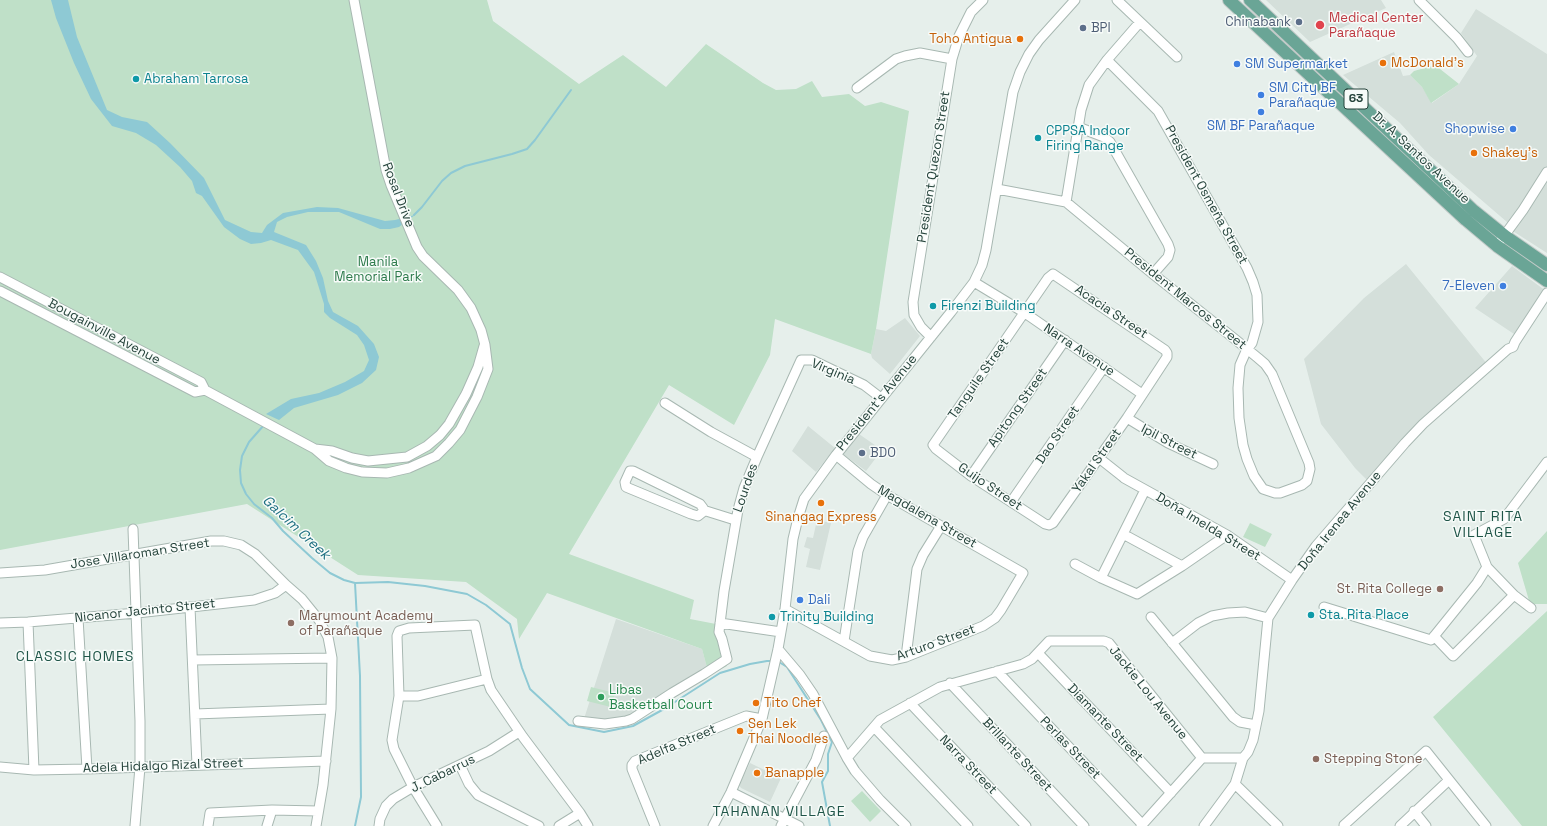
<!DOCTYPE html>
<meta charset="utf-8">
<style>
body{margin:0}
canvas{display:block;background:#e6efeb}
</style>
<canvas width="1547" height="826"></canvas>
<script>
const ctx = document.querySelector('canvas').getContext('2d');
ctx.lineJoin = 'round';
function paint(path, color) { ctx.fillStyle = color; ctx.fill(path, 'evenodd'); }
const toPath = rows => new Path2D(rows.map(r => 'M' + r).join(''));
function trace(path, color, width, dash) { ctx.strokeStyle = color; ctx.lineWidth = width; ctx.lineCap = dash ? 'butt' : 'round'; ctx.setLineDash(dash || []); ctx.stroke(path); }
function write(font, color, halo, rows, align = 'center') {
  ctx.font = font + ' "Space Grotesk",sans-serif'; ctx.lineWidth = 3; ctx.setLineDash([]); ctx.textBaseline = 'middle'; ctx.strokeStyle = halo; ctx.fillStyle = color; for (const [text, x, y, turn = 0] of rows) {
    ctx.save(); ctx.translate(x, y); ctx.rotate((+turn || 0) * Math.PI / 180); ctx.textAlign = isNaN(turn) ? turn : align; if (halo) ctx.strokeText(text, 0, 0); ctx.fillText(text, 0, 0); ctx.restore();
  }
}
paint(toPath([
 [1266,0,1381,0,1386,8,1310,42],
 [1476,9,1547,54,1547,253,1508,228,1507,222,1429,155,1400,123,1343,75,1394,52,1403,76,1410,75,1422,87,1432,103,1459,84,1477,56,1461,33],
 [1406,264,1488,365,1368,481,1355,468,1321,424,1304,359,1364,298],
 [1512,266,1546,291,1514,334,1475,308],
 [905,318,920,336,890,374,872,358,871,354,876,329,886,331],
 [808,426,835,448,816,472,792,451],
 [859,434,882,450,866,471,843,454],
 [817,520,831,523,820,570,806,567,810,549,804,547,807,537,813,538],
 [616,619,702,649,709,675,648,711,604,729,582,725],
 [750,763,781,778,770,802,741,788,739,785]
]), '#d4dfda');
paint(toPath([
 [0,0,487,0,493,21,579,84,623,55,666,87,706,44,763,83,776,90,796,89,812,81,822,97,849,94,865,106,881,102,909,111,876,329,871,354,775,319,770,355,734,425,669,385,569,554,694,600,690,619,716,624,727,666,709,675,702,649,547,593,519,639,517,619,466,582,358,575,247,504,0,550],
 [1435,65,1459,84,1431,103,1422,87,1410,75,1414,71],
 [1250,523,1272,534,1265,547,1243,537],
 [1547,531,1547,604,1530,604,1518,563],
 [1547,611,1547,826,1522,826,1433,717],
 [591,687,615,693,611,707,587,701],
 [862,791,881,811,870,822,851,801]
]), '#bfe0c8');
paint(toPath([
 [51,0,68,0,77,37,107,110,122,117,147,122,170,143,204,178,225,220,251,232,262,233,267,225,283,213,317,207,338,208,385,221,395,220,415,215,399,227,390,229,380,229,339,212,308,212,287,217,277,222,274,232,306,245,316,261,323,278,328,301,333,312,358,326,374,344,379,357,376,370,362,383,338,395,294,408,279,420,266,414,291,399,319,393,345,382,364,371,369,360,364,345,357,335,330,318,324,312,324,304,314,272,298,250,271,240,261,243,251,244,240,239,224,227,202,196,196,193,192,181,180,167,156,145,136,133,112,126,91,99,74,63,56,18]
]), '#8ec9d4');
trace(toPath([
 [414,215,422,207,442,181,451,173,465,166,512,154,527,149,535,140,571,90],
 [264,425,249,442,242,456,240,470,241,483,246,494,254,504,272,518,283,531,312,558,330,573,344,580,355,583,388,582,425,586,467,594,486,605,510,624,522,668,530,689,569,725,604,732,633,726,664,709,720,673,750,664,767,661,772,661],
 [779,662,787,667,821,720,832,742,828,754,828,771,822,782,830,826],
 [355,826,361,797,360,676,355,583]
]), '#8ec9d4', 2);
const minor = toPath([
 [1117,0,1177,57],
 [1419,0,1457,38,1468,52],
 [857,88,896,59,905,56,920,53,952,59],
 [1078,127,1104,137,1110,142,1168,244,1170,250,1168,257,1153,274],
 [997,189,1066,202,1153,274,1236,340,1258,358,1265,364,1272,374,1309,463,1310,469,1307,481,1302,485,1280,493,1275,493,1263,489,1254,476,1247,459,1243,445,1239,418,1238,388,1240,365,1247,349,1252,343,1258,322,1257,295,1253,282,1247,268,1158,111,1107,60],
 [1066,202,1081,110,1089,85,1107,60,1140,22],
 [1501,240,1523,210,1547,172],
 [1053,274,1165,350,1167,353,1167,357,1127,418,1053,523,1049,525,1045,524,971,476,936,449,933,445,1048,278,1053,274],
 [0,277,201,382,205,390],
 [974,282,1025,313,1142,394],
 [0,291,195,392,205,390,315,449,329,461,346,468,362,472,387,473,409,468,436,456,449,443,460,430,477,397,488,369,485,345,481,330,471,308,458,290,423,256,417,247,391,185,386,170,354,0],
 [931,337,921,327,914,315,913,302,952,59,959,36,971,12,983,0],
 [665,403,711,432,757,457],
 [1127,418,1168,443,1213,464],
 [315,449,332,451,352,458,368,461,407,457,427,446,440,435,449,424,466,394,478,367,484,346],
 [1099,458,1123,477],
 [630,471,633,471,700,504,703,508,703,512,698,516,691,514,626,487,625,482,630,471],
 [971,476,1065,340],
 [1124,478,1227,535,1292,580],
 [1011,502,1104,367],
 [703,510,735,520],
 [133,529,140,721,140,767,135,826],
 [1123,534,1182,566],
 [1075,564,1101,578,1137,594,1182,566,1227,535],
 [0,573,45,570,211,541,224,541,241,545,255,554,286,585,302,599,319,620,328,637,332,658,331,709,323,785,316,826],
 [1101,578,1145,490],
 [190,607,197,765],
 [1324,607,1431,640,1477,583,1487,567],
 [1531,608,1514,595,1487,567,1474,535,1504,519,1547,462],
 [785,609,870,656,892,660,906,657,983,626,995,618,1001,610,1023,573,887,495,871,484,836,455],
 [1151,617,1233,717,1240,722,1256,725],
 [78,618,87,769],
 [28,622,34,770],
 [0,623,28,622,137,613,254,600,275,593,286,585],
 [720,623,781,632],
 [1434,636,1453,656,1514,595],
 [844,641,858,551,863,537,887,495],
 [1172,643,1198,623,1212,616,1228,613,1245,612,1268,618],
 [778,649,800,675,813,694,847,758,855,771,880,800,906,826],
 [1038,653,1171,793],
 [906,657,917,569,923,555,941,526],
 [193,660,332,658],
 [997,671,1142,824],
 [950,683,1084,826],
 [399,696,418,696,487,679],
 [910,703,1026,826],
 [195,714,331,709],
 [578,721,605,724,626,721,632,719,672,693,704,674,727,659,722,639,719,632,724,591,738,510,744,488,757,457,801,360,812,360,864,385,881,398],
 [874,727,968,826],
 [847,758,880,720,940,687,1023,664,1032,659,1049,641,1104,641,1109,643,1202,758,1243,758],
 [460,765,469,784,478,795,539,826],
 [0,767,34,770,87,769,326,761],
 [1235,784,1278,826],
 [731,792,799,826],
 [1414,811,1426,826],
 [208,826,210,813,272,810,318,811],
 [267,826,272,810],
 [379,826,380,819,386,806,393,799,413,787,489,751,519,732],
 [437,826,413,787,394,749,392,740,399,696,397,636,399,631,409,628,475,625,487,679,491,690,523,737,580,813,588,826],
 [559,826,580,813],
 [655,826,632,769,632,765,635,761,746,716,762,719],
 [713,826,731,792,762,719,778,649,785,609,793,539,798,518,804,499,836,455,951,312,974,282,982,265,986,250,1013,92,1020,72,1029,54,1039,40,1075,0],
 [781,826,816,760,824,736],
 [1141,826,1202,758],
 [1204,826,1235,784,1243,758,1248,752,1253,740,1259,711,1268,618,1292,580,1316,546,1405,443,1423,424,1508,349,1513,347,1515,342,1547,293],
 [1345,826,1344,825,1426,751,1486,826],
 [1400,826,1449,780]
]);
const major = toPath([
 [1229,0,1466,220,1497,246,1547,281],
 [1250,0,1474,211,1505,236,1547,265]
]);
trace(minor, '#a8b8b2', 11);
trace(major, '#c2cac8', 14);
trace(minor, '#fff', 9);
trace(major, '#6aa596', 12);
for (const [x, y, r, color] of [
 [1299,22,4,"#5c6f8a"],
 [1320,25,5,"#e0444e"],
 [1083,28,4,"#5c6f8a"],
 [1020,39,4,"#e8710a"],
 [1383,63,4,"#e8710a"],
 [1237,64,4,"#3f7fe0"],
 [136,79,4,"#0f9aa8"],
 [1261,95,4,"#3f7fe0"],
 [1261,112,4,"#3f7fe0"],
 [1513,129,4,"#3f7fe0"],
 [1038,138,4,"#0f9aa8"],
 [1474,153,4,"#e8710a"],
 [1503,286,4,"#3f7fe0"],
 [933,306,4,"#0f9aa8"],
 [862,453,4,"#5c6f8a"],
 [821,503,4,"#e8710a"],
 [1440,589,4,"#8d6e63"],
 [800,600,4,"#3f7fe0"],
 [1311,615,4,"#0f9aa8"],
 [772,617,4,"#0f9aa8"],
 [291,623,4,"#8d6e63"],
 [601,697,4,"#2e9e5b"],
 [756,703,4,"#e8710a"],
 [740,731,4,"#e8710a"],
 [1316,759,4,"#8d6e63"],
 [757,773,4,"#e8710a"]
]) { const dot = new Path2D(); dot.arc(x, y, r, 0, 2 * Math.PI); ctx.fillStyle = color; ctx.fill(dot); trace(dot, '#f7fbf9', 1.5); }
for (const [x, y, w] of [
 [1356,99,24]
]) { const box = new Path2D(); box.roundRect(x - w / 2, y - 10, w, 20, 3); ctx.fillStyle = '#f7fbf9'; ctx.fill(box); trace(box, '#24423a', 1); }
write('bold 12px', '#24423a', null, [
 ["63",1356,99]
]);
write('13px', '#be3a42', '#f7fbf9', [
 ["Medical Center",1329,18],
 ["Parañaque",1329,33]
], 'left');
write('13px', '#4e5e75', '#f7fbf9', [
 ["Chinabank",1291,22,"right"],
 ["BPI",1091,28],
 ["BDO",870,453]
], 'left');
write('13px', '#c56008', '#f7fbf9', [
 ["Toho Antigua",1012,39,"right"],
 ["McDonald's",1391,63],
 ["Shakey's",1482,153],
 ["Sinangag Express",821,517,"center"],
 ["Tito Chef",764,703],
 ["Sen Lek",748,724],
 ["Thai Noodles",748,739],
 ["Banapple",765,773]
], 'left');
write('13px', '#366cbe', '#f7fbf9', [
 ["SM Supermarket",1245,64],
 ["SM City BF",1269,88],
 ["Parañaque",1269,103],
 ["SM BF Parañaque",1261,126,"center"],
 ["Shopwise",1505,129,"right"],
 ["7-Eleven",1495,286,"right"],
 ["Dali",808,600]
], 'left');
write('13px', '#0d838f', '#f7fbf9', [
 ["Abraham Tarrosa",144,79],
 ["CPPSA Indoor",1046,131],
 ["Firing Range",1046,146],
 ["Firenzi Building",941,306],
 ["Sta. Rita Place",1319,615],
 ["Trinity Building",780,617]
], 'left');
write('13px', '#24423a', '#f7fbf9', [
 ["Dr. A. Santos Avenue",1421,158,43],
 ["President Quezon Street",934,167,-81],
 ["Rosal Drive",398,195,69],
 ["President Osmeña Street",1206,195,61],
 ["President Marcos Street",1185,299,39],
 ["Acacia Street",1111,312,34],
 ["Bougainville Avenue",104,332,28],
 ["Narra Avenue",1079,350,34],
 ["Virginia",833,372,23],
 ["Tanguile Street",979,379,-55],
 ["President's Avenue",877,403,-51],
 ["Apitong Street",1018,408,-55],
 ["Dao Street",1058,435,-56],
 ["Ipil Street",1169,442,27],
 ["Yakal Street",1097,461,-55],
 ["Guijo Street",990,487,34],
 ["Lourdes",746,488,-71],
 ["Magdalena Street",927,517,30],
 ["Doña Irenea Avenue",1340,521,-51],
 ["Doña Imelda Street",1208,527,31],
 ["Jose Villaroman Street",140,554,-9],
 ["Nicanor Jacinto Street",145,611,-6],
 ["Arturo Street",936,643,-20],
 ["Jackie Lou Avenue",1148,693,51],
 ["Diamante Street",1105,723,46],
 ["Adelfa Street",677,745,-23],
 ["Perlas Street",1070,748,46],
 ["Brillante Street",1017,755,47],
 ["Narra Street",968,765,46],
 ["Adela Hidalgo Rizal Street",163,766,-2],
 ["J. Cabarrus",443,774,-26]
]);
write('13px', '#2d7a4b', '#f7fbf9', [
 ["Manila",378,262],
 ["Memorial Park",378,277]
]);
write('13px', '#785e54', '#f7fbf9', [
 ["St. Rita College",1432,589,"right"],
 ["Marymount Academy",299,616],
 ["of Parañaque",299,631],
 ["Stepping Stone",1324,759]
], 'left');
write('13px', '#27864d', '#f7fbf9', [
 ["Libas",609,690],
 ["Basketball Court",609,705]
], 'left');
ctx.letterSpacing = '1px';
write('14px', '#1f5548', '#f7fbf9', [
 ["SAINT RITA",1483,517],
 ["VILLAGE",1483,533],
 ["CLASSIC HOMES",75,657],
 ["TAHANAN VILLAGE",779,812]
]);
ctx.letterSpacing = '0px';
write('italic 14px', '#1c6f80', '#f7fbf9', [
 ["Galcim Creek",296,528,43]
]);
</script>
